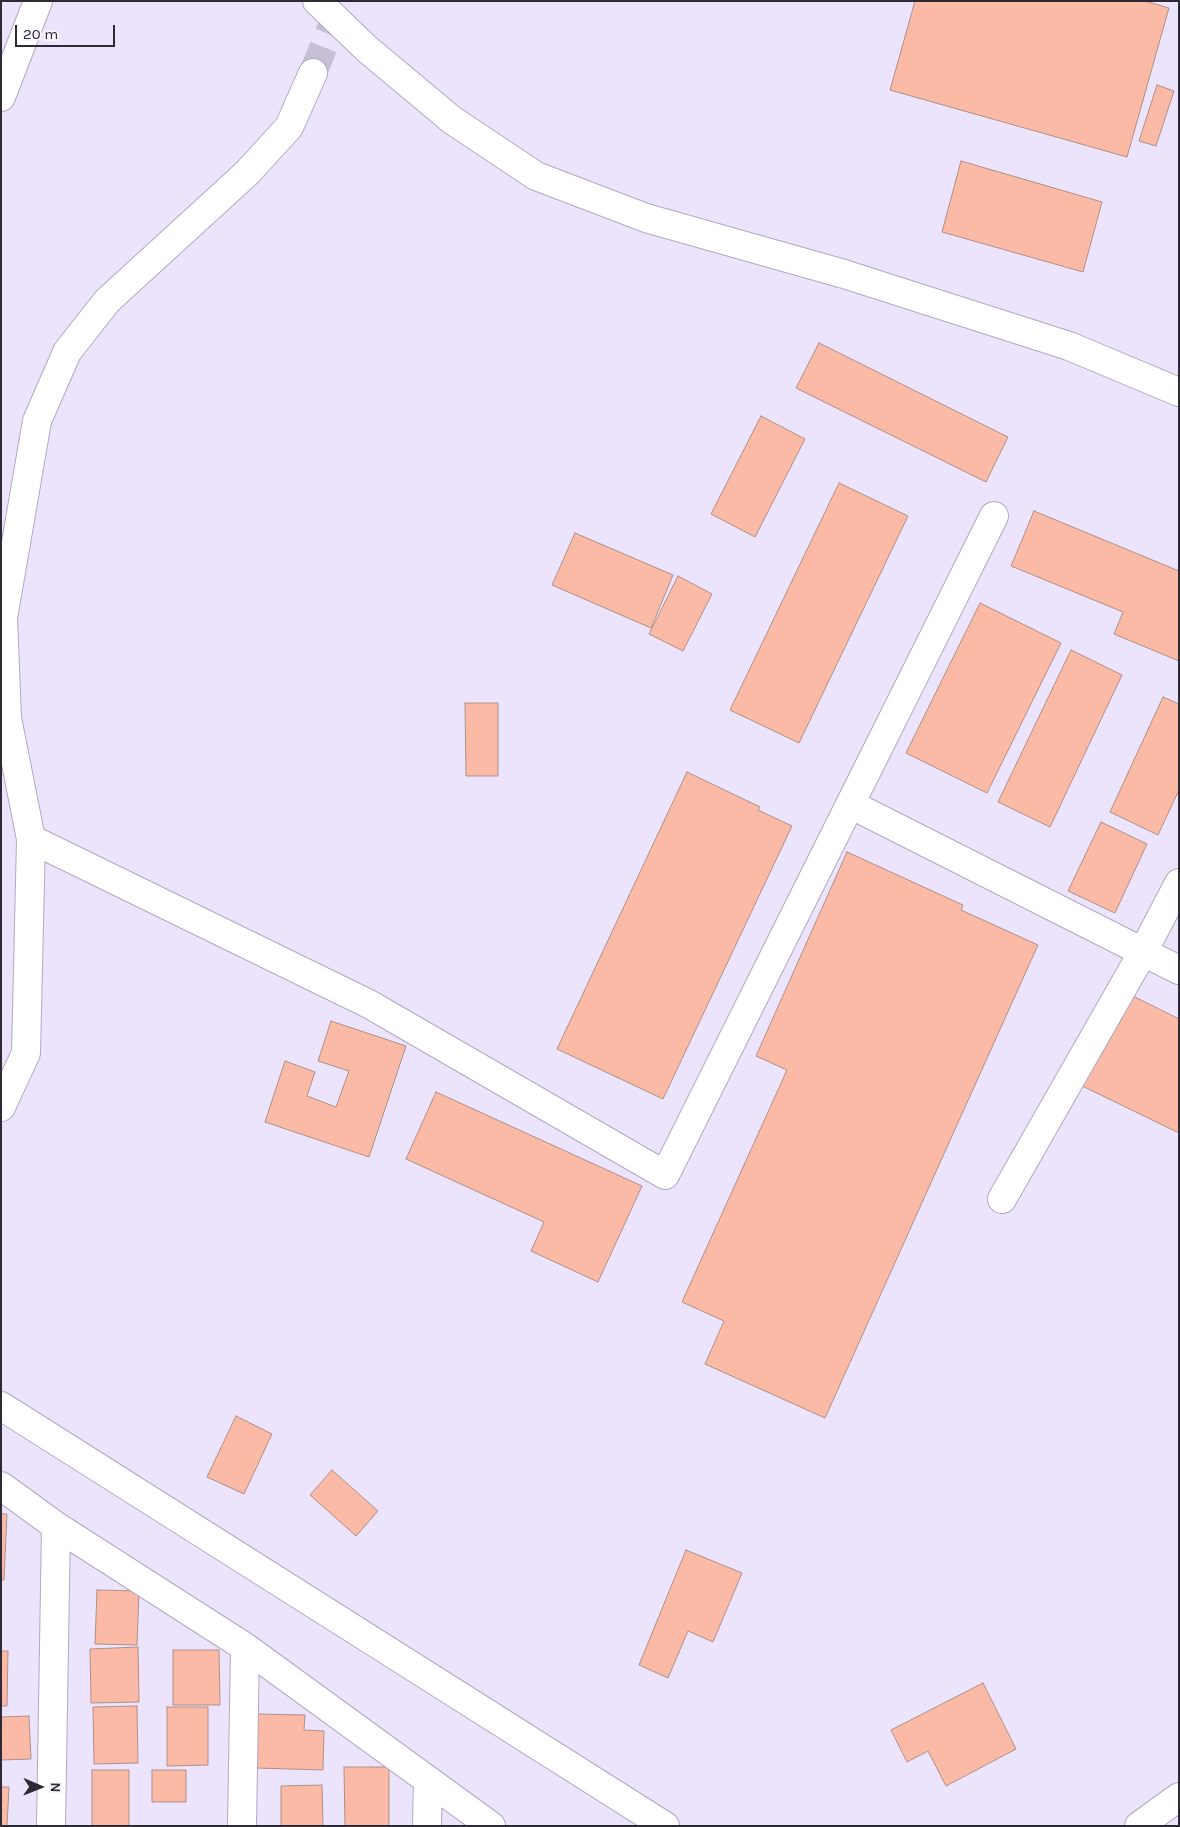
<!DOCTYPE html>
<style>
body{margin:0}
#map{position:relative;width:1180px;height:1827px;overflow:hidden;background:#ece4fd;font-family:Karla,sans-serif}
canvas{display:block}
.frame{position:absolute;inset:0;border:2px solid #2e2a35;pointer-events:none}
.north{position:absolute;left:15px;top:1762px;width:50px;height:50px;-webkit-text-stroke:4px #f7f5fb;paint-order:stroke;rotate:91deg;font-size:14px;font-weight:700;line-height:20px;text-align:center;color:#2e2a35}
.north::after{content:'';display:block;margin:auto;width:18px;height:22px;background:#2e2a35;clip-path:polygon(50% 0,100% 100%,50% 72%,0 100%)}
.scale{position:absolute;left:15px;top:25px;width:100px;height:22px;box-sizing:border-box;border:2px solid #2e2a35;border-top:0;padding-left:6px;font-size:15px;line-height:18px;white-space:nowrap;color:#2e2a35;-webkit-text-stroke:4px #f7f5fb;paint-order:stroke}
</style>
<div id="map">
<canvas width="1180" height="1827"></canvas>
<div class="frame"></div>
<div class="north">N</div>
<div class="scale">20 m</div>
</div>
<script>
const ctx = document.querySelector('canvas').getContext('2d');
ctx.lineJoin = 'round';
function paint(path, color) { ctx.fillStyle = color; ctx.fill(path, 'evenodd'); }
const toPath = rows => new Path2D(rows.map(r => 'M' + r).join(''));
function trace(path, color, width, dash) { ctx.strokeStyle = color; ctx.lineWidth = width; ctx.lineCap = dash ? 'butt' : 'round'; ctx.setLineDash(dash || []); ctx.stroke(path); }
const building = toPath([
 [915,1,1145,1,1169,8,1127,157,890,90,915,1],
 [1157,85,1174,91,1156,146,1139,141,1157,85],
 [961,161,1102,202,1083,272,942,232,961,161],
 [819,343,1008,437,986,482,796,388,819,343],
 [761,416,805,439,755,537,711,514,761,416],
 [839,483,908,516,799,743,730,710,839,483],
 [1034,511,1179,571,1179,661,1114,634,1123,612,1011,566,1034,511],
 [575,533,673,575,651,628,552,585,575,533],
 [678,576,712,594,683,651,649,634,678,576],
 [980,603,1061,643,987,793,906,753,980,603],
 [1071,650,1122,675,1050,827,998,802,1071,650],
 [1163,697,1179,704,1179,790,1158,835,1110,812,1163,697],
 [465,703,498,703,498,776,466,776,465,703],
 [687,772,760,807,758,810,792,826,663,1099,557,1049,687,772],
 [1101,822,1147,844,1115,913,1068,891,1101,822],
 [847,852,963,905,961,910,1038,945,825,1418,705,1364,724,1321,682,1302,787,1070,756,1056,847,852],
 [1133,996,1179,1019,1179,1133,1078,1084,1109,1019,1119,1024,1133,996],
 [331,1021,406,1046,369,1157,265,1122,285,1061,315,1072,307,1096,336,1107,349,1071,318,1061,331,1021],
 [436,1092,642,1186,598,1282,531,1251,544,1222,406,1159,436,1092],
 [236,1416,272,1434,244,1494,207,1477,236,1416],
 [332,1470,378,1511,356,1536,310,1495,332,1470],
 [1,1514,7,1514,4,1580,1,1580,1,1514],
 [686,1550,742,1573,713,1642,688,1631,668,1678,639,1665,686,1550],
 [97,1590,139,1591,137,1645,95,1644,97,1590],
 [138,1647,139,1702,91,1703,90,1649,138,1647],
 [173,1650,219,1650,220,1705,173,1705,173,1650],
 [1,1651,8,1651,7,1706,1,1706,1,1651],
 [983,1683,1016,1749,946,1786,928,1751,907,1762,891,1730,983,1683],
 [137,1706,138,1763,94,1764,93,1707,137,1706],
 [167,1707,208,1707,208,1765,167,1766,167,1707],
 [257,1714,305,1715,304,1730,324,1731,323,1770,256,1768,257,1714],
 [29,1716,31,1759,1,1760,1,1717,29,1716],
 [344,1767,389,1767,389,1826,345,1826,344,1767],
 [92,1770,129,1770,129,1826,92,1826,92,1770],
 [152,1770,186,1770,186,1802,152,1802,152,1770],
 [322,1785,323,1826,281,1826,281,1786,322,1785],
 [1,1787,9,1787,7,1826,1,1826,1,1787]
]);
paint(building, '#fabaa6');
trace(building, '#af8f85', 1);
trace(toPath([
 [313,73,342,1]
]), '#c6bfd5', 28, [28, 14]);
const street = toPath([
 [850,804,1143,952,1002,1199],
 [31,839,369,1004,665,1175,994,516],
 [1179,883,1143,952,1179,970],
 [1,1107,26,1053,31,839,7,718,3,618,37,421,67,352,107,301,247,173,289,127,313,73],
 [1,1406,665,1826],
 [1,1486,56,1526,245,1647,491,1826],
 [51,1826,56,1526],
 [242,1826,245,1647],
 [427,1826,428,1780]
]);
const secondary = toPath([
 [317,1,367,49,452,120,536,176,646,218,844,274,1069,346,1179,392],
 [1,97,38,1],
 [1139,1826,1179,1797]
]);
trace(street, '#b1a8c4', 30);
trace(secondary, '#b1a8c4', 30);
trace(street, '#fff', 28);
trace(secondary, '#fff', 28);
</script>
